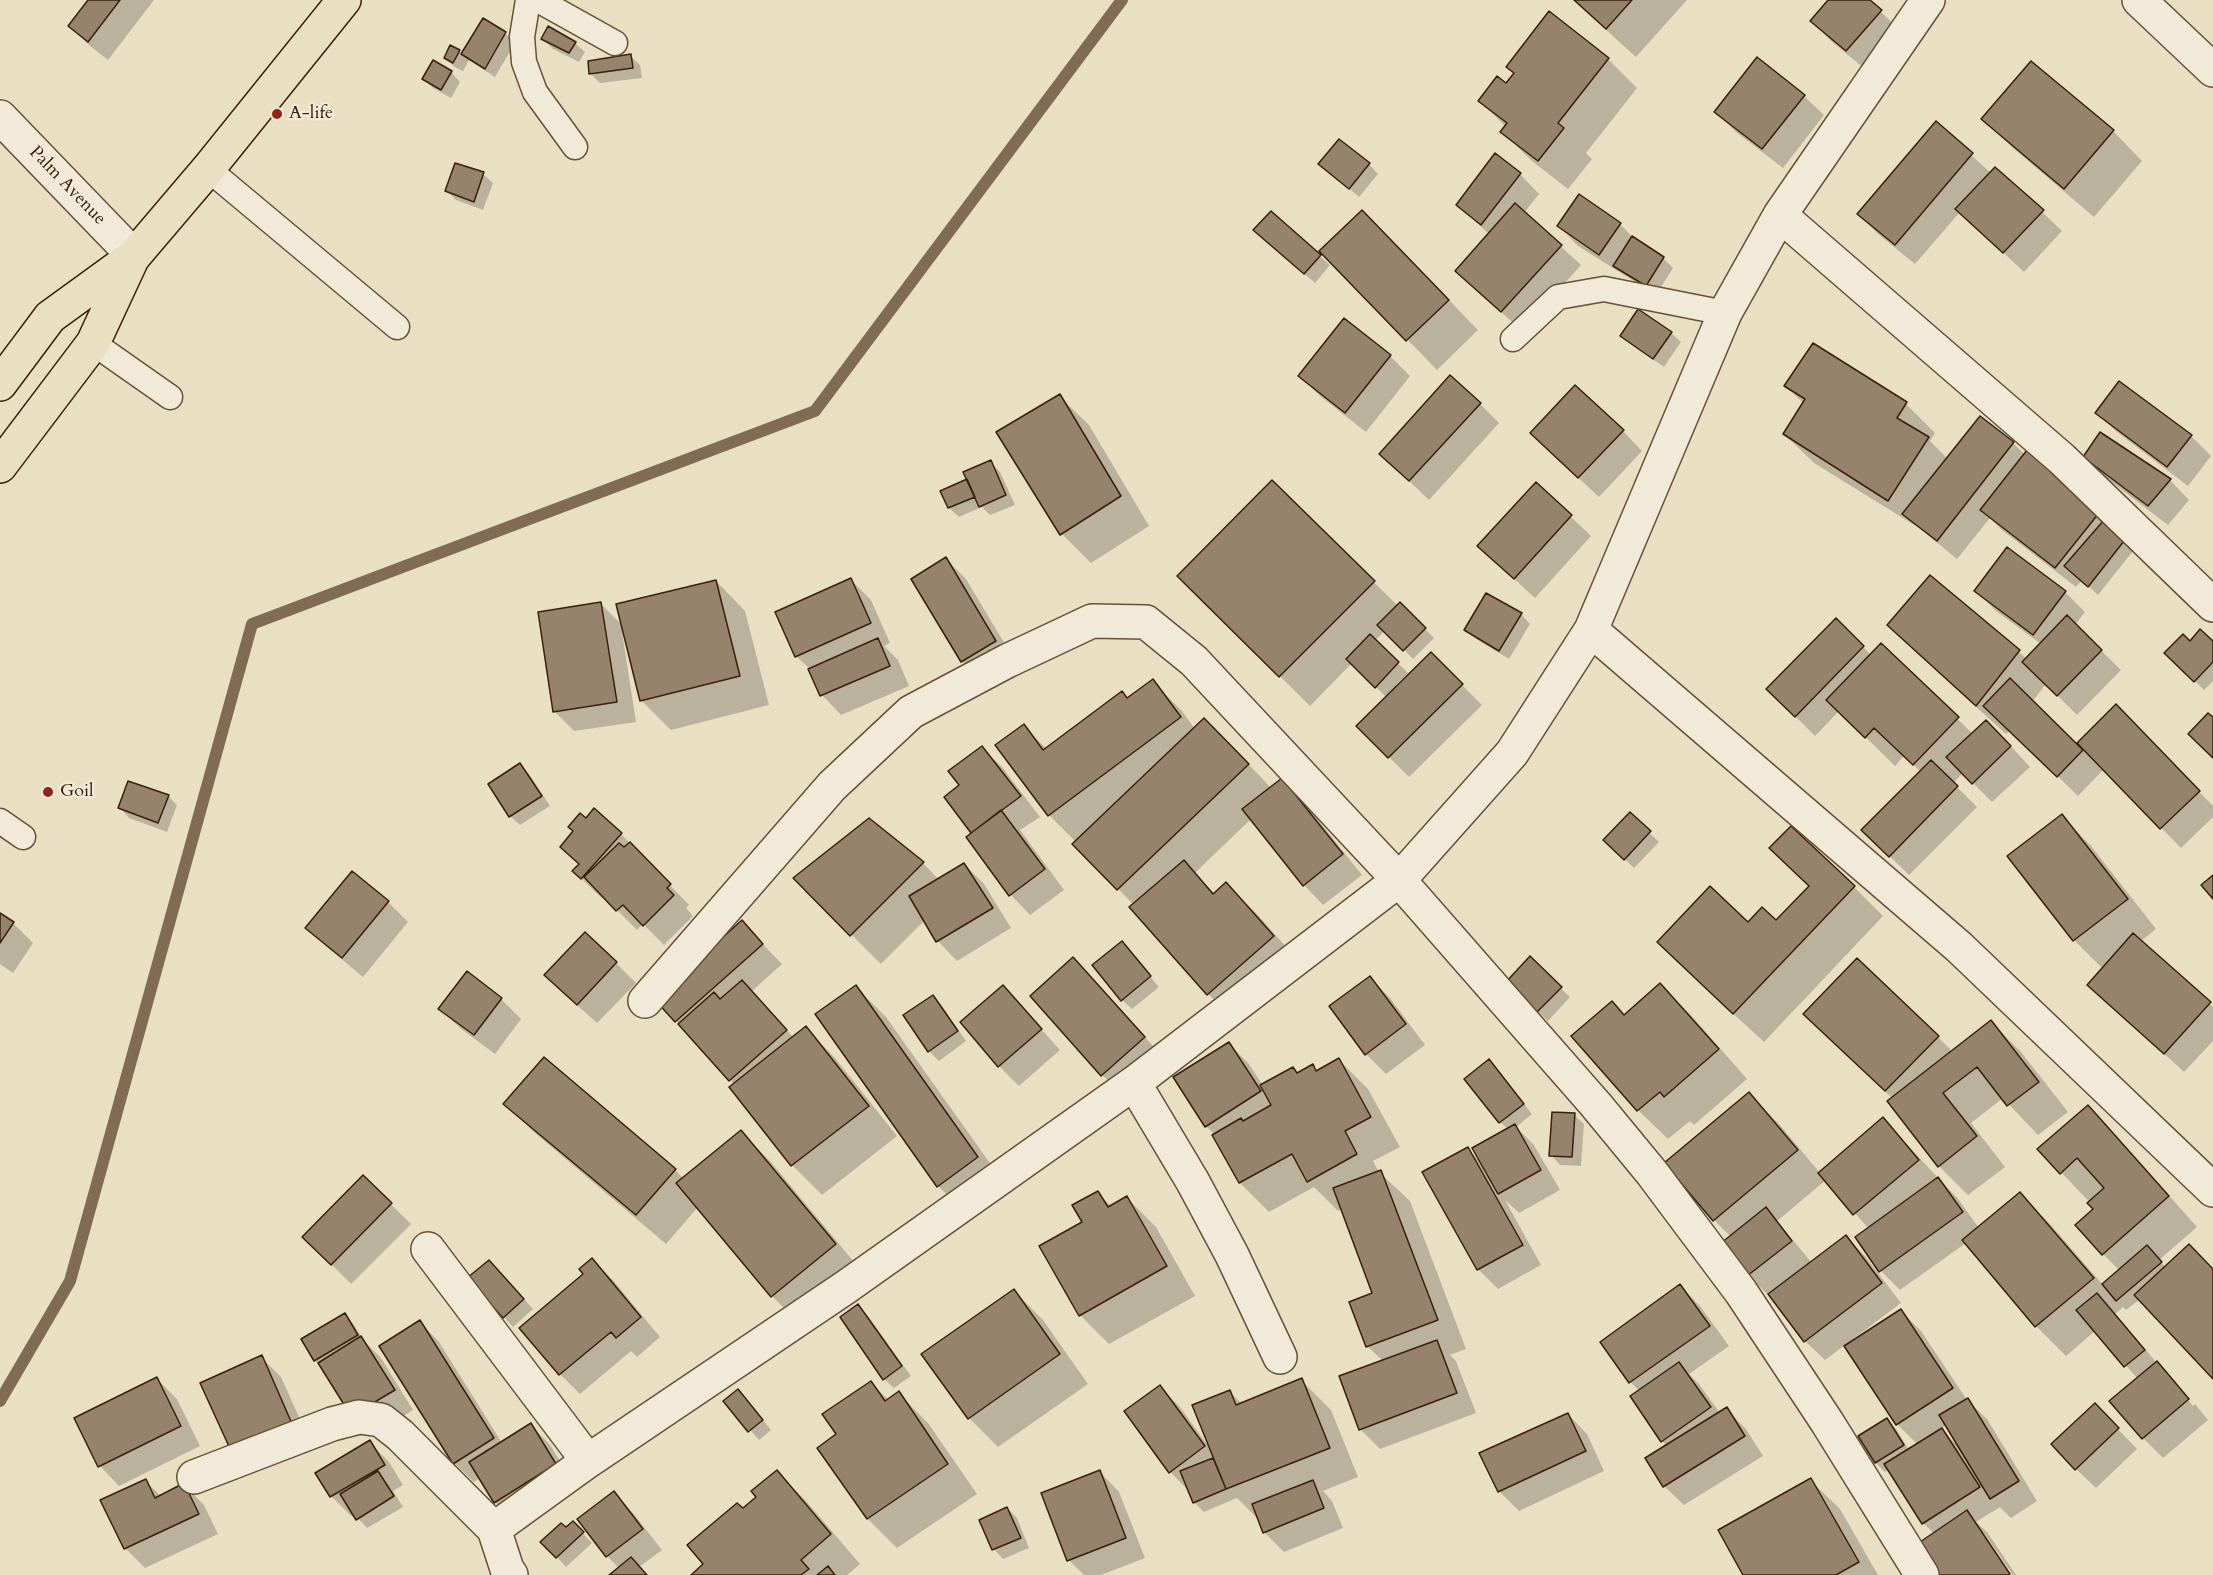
<!DOCTYPE html>
<style>
body{margin:0}
canvas{display:block;background:#e9dfc3}
</style>
<canvas width="2213" height="1575"></canvas>
<script>
const ctx = document.querySelector('canvas').getContext('2d');
ctx.lineJoin = 'round';
function paint(path, color) { ctx.fillStyle = color; ctx.fill(path, 'evenodd'); }
const toPath = rows => new Path2D(rows.map(r => 'M' + r).join(''));
function trace(path, color, width, dash) { ctx.strokeStyle = color; ctx.lineWidth = width; ctx.lineCap = dash ? 'butt' : 'round'; ctx.setLineDash(dash || []); ctx.stroke(path); }
function write(font, color, halo, rows, align = 'center') {
  ctx.font = font + ' Cardo,serif'; ctx.lineWidth = 4.5; ctx.setLineDash([]); ctx.textBaseline = 'middle'; ctx.strokeStyle = halo; ctx.fillStyle = color; for (const [text, x, y, turn = 0] of rows) {
    ctx.save(); ctx.translate(x, y); ctx.rotate((+turn || 0) * Math.PI / 180); ctx.textAlign = isNaN(turn) ? turn : align; if (halo) ctx.strokeText(text, 0, 0); ctx.fillText(text, 0, 0); ctx.restore();
  }
}
paint(toPath([
 [90,0,154,0,108,60,90,46,70,26],
 [1573,0,1687,0,1636,57],
 [1829,0,1868,0,1900,30,1866,70,1831,41,1812,21],
 [505,33,515,43,495,77,469,60,463,71,455,67,445,58,459,51,462,55],
 [543,39,575,43,585,52,579,62,553,49],
 [630,56,640,65,642,78,600,83,591,74,589,62],
 [1608,59,1637,88,1586,153,1592,159,1568,189,1532,161,1502,132,1506,127,1480,101,1507,85],
 [451,72,460,82,451,98,433,88,424,79],
 [1804,96,1824,115,1783,168,1736,132,1716,112],
 [1983,119,2113,131,2142,161,2094,217,2013,148],
 [1936,123,1991,173,2042,212,2062,231,2024,272,1960,212,1915,264,1878,234,1859,214],
 [1320,164,1369,164,1378,174,1359,197],
 [483,174,493,183,483,210,456,200,447,191],
 [1520,174,1539,194,1524,213,1581,265,1522,331,1477,290,1489,234,1458,205],
 [1620,224,1637,242,1663,258,1673,268,1656,295,1578,246,1559,226],
 [1265,240,1320,256,1330,265,1315,283],
 [1392,241,1478,330,1437,370,1321,251],
 [1344,320,1390,356,1410,376,1366,432,1320,396,1300,376],
 [1671,333,1681,342,1664,367,1632,345,1622,336],
 [1786,386,1906,404,1935,433,1930,441,1948,459,1980,418,2013,443,2025,455,2102,509,2117,535,2133,551,2098,595,2082,580,2076,587,2002,530,1990,518,1957,559,1919,528,1814,463,1784,434,1804,404],
 [1059,396,1089,425,1149,526,1091,563,1062,534],
 [1480,404,1499,423,1429,500,1381,454],
 [2097,413,2191,436,2211,456,2188,486,2117,432],
 [1623,431,1642,451,1599,497,1552,453],
 [2085,457,2170,480,2189,500,2168,525,2105,477],
 [990,462,1000,472,1015,505,990,515,982,507,959,517,949,508,942,491,969,480],
 [1272,482,1398,606,1400,604,1434,638,1413,659,1385,630,1375,641,1408,673,1396,685,1398,687,1431,654,1482,705,1409,777,1358,726,1387,698,1352,663,1310,706,1179,576],
 [1536,484,1591,536,1535,598,1499,565],
 [946,559,966,579,1015,661,982,680,962,661],
 [1930,577,2027,659,2041,644,1996,611,1976,591,2065,592,2085,612,2075,625,2121,670,2077,715,2046,684,2032,702,2076,745,2116,707,2213,806,2213,817,2181,848,2104,769,2078,796,2010,730,2006,734,1918,654,1889,625],
 [851,580,871,600,890,643,884,646,898,660,909,686,841,715,822,695,810,669,796,656],
 [716,581,745,611,769,705,671,730,641,700,624,632,622,632,636,722,574,731,554,711,601,604,623,626],
 [1521,614,1530,624,1509,659,1476,639,1466,630],
 [1836,620,1871,655,1881,645,1973,734,2006,741,2030,767,1992,802,1963,773,1953,783,1977,807,1909,875,1863,830,1921,772,1904,756,1895,766,1839,711,1815,736,1768,689],
 [2190,643,2213,644,2213,681,2204,690,2166,653],
 [1152,681,1182,711,1195,729,1234,749,1271,788,1282,780,1302,800,1362,875,1323,905,1304,885,1251,819,1195,873,1215,894,1226,884,1256,913,1303,966,1238,1023,1208,994,1134,905,1074,844,1076,842,1049,815,1023,726,1047,749,1128,699],
 [982,748,1002,767,1040,817,1020,830,1064,890,1030,915,1011,895,968,838,973,833,946,797,961,786],
 [520,765,529,774,550,806,520,825,510,816],
 [168,796,177,805,167,832,129,818,120,808],
 [595,810,621,834,689,905,686,908,693,916,664,945,643,924,637,930,603,896,602,898,594,891,574,871,580,865,562,847],
 [1630,814,1659,842,1634,868,1605,840],
 [2062,816,2091,846,2156,929,2141,941,2213,1007,2213,1041,2184,1072,2089,985,2103,969,2074,940,2009,857],
 [869,819,923,863,939,880,964,864,984,884,1011,928,957,961,938,941,925,920,881,964,795,878],
 [352,873,388,902,408,922,363,977,327,947,307,928],
 [1854,887,1883,916,1764,1042,1688,972,1776,922],
 [0,915,13,923,33,943,13,973,0,964],
 [742,923,782,964,751,992,794,1038,806,1028,835,1058,897,1136,822,1195,792,1165,731,1087,734,1084,656,999],
 [1122,943,1159,987,1132,1009,1122,1000],
 [1073,959,1164,1058,1122,1094,1102,1075],
 [1530,959,1570,997,1548,1021,1517,992],
 [616,963,636,983,597,1023,566,995],
 [467,973,501,999,521,1019,495,1054,460,1028,440,1009],
 [1370,978,1390,998,1425,1045,1386,1074,1366,1054],
 [1660,985,1690,1014,1747,1079,1694,1125,1690,1121,1668,1139,1638,1110,1574,1036,1612,1003,1625,1016],
 [856,987,886,1017,1007,1187,968,1215,938,1186],
 [1003,987,1060,1050,1019,1086,999,1066],
 [933,996,942,1006,966,1041,939,1061,929,1051],
 [1991,1022,2021,1052,2068,1112,2038,1135,2003,1098,1971,1123,2005,1167,1968,1195,1939,1166,1893,1099,1835,1043,1938,1037,1953,1052],
 [1229,1044,1249,1064,1263,1086,1293,1069,1298,1074,1313,1066,1318,1071,1339,1060,1368,1089,1400,1147,1373,1161,1379,1172,1410,1201,1466,1349,1450,1355,1456,1361,1476,1413,1380,1449,1360,1429,1383,1361,1367,1346,1374,1294,1342,1209,1338,1211,1314,1187,1269,1212,1240,1183,1215,1135,1206,1126],
 [1498,1071,1532,1114,1516,1127,1534,1145,1560,1190,1519,1213,1505,1200,1541,1265,1498,1289,1478,1269,1467,1149,1480,1161,1508,1129,1500,1122],
 [1749,1094,1779,1124,1820,1173,1883,1119,1958,1199,1979,1228,2020,1194,2049,1223,2103,1285,2120,1271,2103,1254,2096,1209,2061,1172,2088,1107,2117,1137,2197,1227,2159,1260,2166,1268,2213,1270,2213,1377,2140,1299,2126,1310,2123,1307,2115,1314,2156,1362,2176,1382,2173,1382,2193,1406,2195,1404,2208,1420,2163,1458,2143,1438,2138,1379,2095,1331,2066,1356,2036,1326,1966,1243,1900,1290,1881,1271,1869,1229,1826,1180,1777,1221,1812,1263,1846,1237,1866,1257,1901,1303,1853,1339,1855,1341,1901,1311,1921,1331,1967,1400,1987,1419,2037,1501,2011,1518,2000,1507,1976,1522,1987,1532,2016,1575,2013,1575,1984,1533,1981,1533,2009,1575,1939,1575,1935,1534,1923,1523,1890,1470,1885,1472,1876,1463,1860,1436,1886,1420,1896,1429,1909,1450,1918,1445,1897,1424,1845,1345,1825,1360,1805,1341,1770,1294,1768,1295,1748,1275,1731,1237,1714,1220],
 [1946,1425,1958,1446,1941,1429],
 [506,1104,675,1170,683,1178,741,1132,770,1161,864,1274,802,1326,772,1296,698,1207,666,1244,535,1133],
 [1574,1115,1584,1124,1581,1166,1560,1165,1551,1155],
 [363,1177,411,1224,351,1284,304,1237],
 [1098,1193,1111,1206,1127,1198,1156,1227,1195,1296,1109,1344,1080,1315,1084,1222],
 [592,1260,612,1279,660,1337,637,1357,631,1351,580,1394,560,1374,521,1328,585,1274],
 [499,1271,533,1309,513,1327,504,1317],
 [1680,1286,1700,1306,1729,1346,1689,1374,1699,1384,1720,1413,1726,1409,1746,1429,1763,1456,1684,1505,1664,1486,1667,1446,1662,1441,1640,1391,1630,1382],
 [1014,1291,1043,1320,1088,1384,998,1447,969,1418],
 [858,1306,868,1316,911,1376,894,1388,884,1379],
 [345,1315,354,1325,364,1341,381,1358,413,1410,389,1425,323,1369,315,1360,303,1340],
 [420,1322,439,1342,502,1443,531,1425,550,1445,574,1484,514,1521,495,1502,480,1478,474,1482,454,1463],
 [261,1357,281,1377,312,1446,253,1472,233,1453],
 [157,1379,177,1399,200,1446,119,1486,100,1466,76,1419],
 [1301,1380,1331,1410,1358,1477,1323,1491,1332,1501,1343,1528,1284,1552,1264,1532,1258,1517,1257,1518,1237,1498,1204,1512,1194,1502,1191,1493,1170,1472,1160,1387,1180,1407,1209,1447,1230,1392,1242,1404],
 [871,1383,889,1400,898,1393,928,1423,977,1494,897,1548,868,1519,819,1448,838,1434],
 [747,1400,771,1430,759,1440,725,1401],
 [1568,1414,1587,1434,1604,1471,1519,1511,1499,1491],
 [2114,1425,2137,1449,2096,1488,2076,1469],
 [369,1442,389,1462,403,1485,393,1491,403,1507,367,1528,354,1514,351,1516,331,1496,317,1474],
 [777,1472,806,1501,860,1564,847,1575,693,1575,705,1564,743,1510,758,1497],
 [1100,1472,1119,1492,1145,1558,1101,1575,1084,1575,1069,1560],
 [1810,1480,1840,1509,1878,1575,1745,1575],
 [145,1481,161,1496,184,1485,204,1505,218,1534,145,1568,125,1548],
 [613,1493,633,1513,662,1550,639,1567,647,1575,611,1575,619,1568,607,1556],
 [1007,1508,1017,1518,1029,1548,1003,1559,994,1549],
 [573,1523,592,1543,566,1567,543,1542,566,1529]
]), '#0003');
trace(toPath([
 [0,1401,70,1281,252,624,815,411,1122,0]
]), '#806c55', 12);
const building = toPath([
 [88,0,120,0,88,42,68,26,88,0],
 [1574,0,1632,0,1606,29,1574,0],
 [1828,0,1870,0,1882,10,1846,51,1810,21,1828,0],
 [1549,11,1609,58,1558,123,1564,128,1538,161,1500,132,1507,123,1478,101,1497,76,1506,83,1514,73,1506,67,1549,11],
 [483,18,506,32,485,69,461,54,483,18],
 [548,26,576,42,569,53,541,39,548,26],
 [450,45,460,50,453,63,444,58,450,45],
 [631,54,633,68,589,74,588,61,631,54],
 [1757,57,1805,95,1762,149,1714,112,1757,57],
 [433,60,452,71,441,90,422,79,433,60],
 [2031,61,2114,130,2064,189,1981,119,2031,61],
 [1936,121,1973,153,1895,245,1857,214,1936,121],
 [1339,139,1370,163,1349,189,1318,164,1339,139],
 [1495,153,1521,173,1481,225,1456,205,1495,153],
 [455,163,484,172,474,202,445,191,455,163],
 [1995,167,2044,210,2003,253,1955,209,1995,167],
 [1579,194,1621,223,1599,255,1557,226,1579,194],
 [1515,203,1562,245,1501,312,1455,271,1515,203],
 [1362,210,1449,300,1406,341,1319,251,1362,210],
 [1271,211,1321,255,1304,274,1253,230,1271,211],
 [1632,236,1664,257,1646,286,1613,266,1632,236],
 [1638,309,1672,332,1653,359,1620,336,1638,309],
 [1344,318,1391,355,1345,413,1298,376,1344,318],
 [1813,343,1907,402,1897,418,1929,437,1888,501,1783,434,1805,399,1784,386,1813,343],
 [1450,375,1481,403,1409,481,1379,454,1450,375],
 [2119,381,2192,435,2167,467,2095,413,2119,381],
 [1575,385,1624,430,1578,478,1530,433,1575,385],
 [1060,394,1121,496,1060,535,996,432,1060,394],
 [1980,416,2014,442,1937,541,1902,514,1980,416],
 [2100,432,2171,479,2148,506,2083,457,2100,432],
 [2027,450,2103,508,2055,568,1980,510,2027,450],
 [991,460,1006,495,979,507,963,472,991,460],
 [967,479,975,497,948,508,940,491,967,479],
 [1272,480,1375,581,1279,677,1177,576,1272,480],
 [1536,482,1572,515,1514,579,1477,546,1536,482],
 [2104,520,2124,541,2088,587,2064,566,2104,520],
 [2007,547,2066,591,2033,635,1974,591,2007,547],
 [946,557,996,641,961,662,911,579,946,557],
 [1930,575,2020,650,1976,706,1887,625,1930,575],
 [851,578,871,623,795,657,775,612,851,578],
 [716,580,740,676,640,701,616,604,716,580],
 [1486,593,1522,613,1499,651,1464,630,1486,593],
 [601,602,617,702,553,712,538,612,601,602],
 [1400,602,1426,628,1403,651,1377,625,1400,602],
 [2067,615,2102,650,2057,696,2022,662,2067,615],
 [1836,618,1864,646,1795,717,1766,689,1836,618],
 [2200,629,2213,641,2213,662,2194,682,2164,653,2183,634,2190,641,2200,629],
 [1370,634,1399,662,1375,688,1346,659,1370,634],
 [878,638,890,666,820,696,808,669,878,638],
 [1881,643,1959,717,1913,765,1874,728,1865,738,1826,700,1881,643],
 [1431,652,1463,684,1388,758,1356,726,1431,652],
 [2010,678,2083,750,2057,777,1983,706,2010,678],
 [1153,679,1181,717,1048,816,995,745,1024,724,1043,750,1122,691,1127,698,1153,679],
 [2116,704,2200,791,2160,829,2077,743,2116,704],
 [2208,713,2213,717,2213,758,2188,734,2208,713],
 [1204,718,1249,764,1117,890,1072,844,1204,718],
 [1986,720,2011,746,1972,784,1946,757,1986,720],
 [982,746,1021,796,971,833,944,797,959,785,948,771,982,746],
 [1931,760,1958,786,1889,857,1861,830,1931,760],
 [520,763,542,796,509,817,488,784,520,763],
 [1282,778,1343,854,1303,886,1242,809,1282,778],
 [128,781,169,795,158,823,118,808,128,781],
 [594,808,622,833,581,879,572,871,579,864,560,847,573,831,568,827,580,813,586,818,594,808],
 [1001,810,1045,869,1009,896,966,837,1001,810],
 [1630,812,1651,831,1624,860,1603,840,1630,812],
 [2062,814,2128,899,2073,941,2007,856,2062,814],
 [869,818,924,862,850,936,793,878,869,818],
 [1791,826,1855,886,1733,1014,1657,942,1710,886,1748,922,1762,907,1776,920,1809,886,1769,848,1791,826],
 [630,842,671,884,667,888,674,895,643,926,623,905,616,911,584,877,619,843,624,847,630,842],
 [1184,860,1213,894,1226,882,1274,936,1207,995,1129,907,1184,860],
 [964,863,993,908,936,942,909,896,964,863],
 [352,871,389,901,342,958,305,928,352,871],
 [2213,875,2213,899,2201,885,2213,875],
 [0,913,14,922,0,943,0,913],
 [742,920,763,944,675,1022,654,999,742,920],
 [585,932,617,962,577,1005,544,975,585,932],
 [2133,933,2211,1002,2164,1054,2087,985,2133,933],
 [1122,941,1151,976,1121,1001,1092,965,1122,941],
 [1530,956,1562,987,1537,1012,1505,983,1530,956],
 [1073,957,1145,1037,1101,1076,1030,996,1073,957],
 [1857,958,1939,1036,1885,1091,1803,1014,1857,958],
 [467,971,502,998,474,1035,438,1009,467,971],
 [1370,976,1406,1024,1365,1055,1329,1006,1370,976],
 [742,980,787,1030,729,1081,678,1024,714,992,720,999,742,980],
 [1660,983,1719,1049,1664,1097,1660,1092,1637,1111,1571,1036,1612,1001,1624,1015,1660,983],
 [856,985,978,1157,937,1187,815,1014,856,985],
 [1003,985,1042,1029,998,1067,960,1022,1003,985],
 [933,995,958,1031,928,1052,903,1015,933,995],
 [1991,1020,2039,1082,2007,1106,1977,1067,1943,1093,1977,1136,1938,1167,1887,1101,1991,1020],
 [806,1026,869,1106,791,1166,729,1087,806,1026],
 [1229,1042,1261,1091,1205,1127,1173,1077,1229,1042],
 [544,1057,676,1169,636,1215,503,1104,544,1057],
 [1339,1058,1371,1117,1345,1131,1357,1154,1307,1182,1292,1154,1239,1183,1212,1135,1241,1118,1243,1121,1271,1105,1260,1085,1293,1067,1297,1073,1313,1064,1316,1071,1339,1058],
 [1489,1059,1524,1104,1499,1123,1464,1079,1489,1059],
 [1749,1092,1798,1150,1713,1221,1664,1163,1749,1092],
 [2088,1105,2169,1196,2102,1255,2075,1225,2093,1209,2087,1203,2104,1188,2077,1158,2060,1174,2037,1149,2088,1105],
 [1552,1112,1575,1113,1572,1157,1549,1156,1552,1112],
 [1883,1117,1919,1160,1853,1215,1818,1173,1883,1117],
 [1515,1124,1541,1170,1498,1194,1472,1148,1515,1124],
 [741,1130,836,1244,771,1297,676,1183,741,1130],
 [1468,1147,1523,1245,1477,1270,1422,1172,1468,1147],
 [1381,1170,1438,1320,1366,1347,1349,1302,1372,1293,1333,1188,1381,1170],
 [363,1175,392,1203,331,1265,302,1237,363,1175],
 [1938,1177,1963,1212,1879,1272,1855,1237,1938,1177],
 [1098,1191,1108,1207,1127,1196,1167,1266,1079,1316,1039,1246,1082,1222,1072,1205,1098,1191],
 [2020,1192,2094,1278,2035,1327,1962,1240,2020,1192],
 [1766,1207,1792,1241,1747,1276,1721,1243,1766,1207],
 [1846,1235,1882,1283,1804,1342,1768,1294,1846,1235],
 [2189,1244,2213,1269,2213,1379,2134,1295,2189,1244],
 [2147,1245,2162,1262,2116,1301,2102,1284,2147,1245],
 [592,1258,641,1317,616,1338,611,1332,559,1375,519,1328,583,1274,579,1269,592,1258],
 [489,1260,524,1299,503,1318,467,1278,489,1260],
 [1680,1284,1710,1326,1629,1383,1600,1342,1680,1284],
 [1014,1289,1060,1354,968,1419,921,1354,1014,1289],
 [2097,1293,2145,1350,2124,1367,2076,1310,2097,1293],
 [858,1304,902,1366,883,1380,840,1317,858,1304],
 [1901,1309,1953,1388,1896,1425,1844,1346,1901,1309],
 [345,1313,358,1335,314,1361,301,1339,345,1313],
 [420,1320,494,1438,453,1464,379,1346,420,1320],
 [361,1336,395,1390,368,1406,364,1401,348,1411,318,1363,361,1336],
 [1437,1340,1457,1393,1359,1430,1339,1376,1437,1340],
 [262,1355,293,1426,232,1453,200,1383,262,1355],
 [2157,1361,2189,1399,2142,1439,2109,1401,2157,1361],
 [1679,1362,1711,1407,1661,1442,1630,1396,1679,1362],
 [157,1377,181,1426,98,1467,74,1418,157,1377],
 [1302,1378,1330,1448,1226,1489,1192,1405,1230,1390,1236,1405,1302,1378],
 [871,1381,885,1401,899,1391,948,1464,867,1519,817,1448,836,1434,822,1414,871,1381],
 [1160,1385,1205,1446,1169,1473,1124,1411,1160,1385],
 [738,1389,763,1420,748,1432,723,1401,738,1389],
 [1968,1398,2019,1481,1990,1499,1939,1415,1968,1398],
 [2095,1403,2119,1428,2075,1470,2051,1444,2095,1403],
 [1727,1407,1745,1436,1663,1487,1645,1458,1727,1407],
 [1568,1413,1586,1451,1498,1492,1479,1453,1568,1413],
 [1887,1418,1904,1445,1875,1463,1858,1436,1887,1418],
 [531,1423,556,1464,494,1503,469,1462,531,1423],
 [1942,1428,1980,1487,1922,1524,1884,1464,1942,1428],
 [370,1440,385,1465,330,1497,315,1473,370,1440],
 [1213,1458,1226,1489,1193,1503,1180,1471,1213,1458],
 [777,1470,831,1534,801,1560,809,1569,801,1575,691,1575,703,1564,687,1545,737,1503,743,1508,756,1497,751,1491,777,1470],
 [1100,1470,1126,1538,1067,1561,1041,1493,1100,1470],
 [378,1471,394,1496,356,1520,340,1494,378,1471],
 [1811,1478,1859,1562,1836,1575,1743,1575,1718,1530,1811,1478],
 [146,1479,155,1498,184,1483,199,1514,124,1549,100,1500,146,1479],
 [1313,1480,1324,1508,1263,1533,1252,1504,1313,1480],
 [614,1491,643,1529,606,1557,577,1519,614,1491],
 [1007,1507,1021,1538,992,1550,979,1520,1007,1507],
 [1967,1510,2010,1574,2008,1575,1938,1575,1917,1544,1967,1510],
 [573,1521,584,1532,556,1558,540,1542,561,1523,566,1527,573,1521],
 [631,1557,647,1575,609,1575,631,1557],
 [828,1566,835,1575,817,1575,828,1566]
]);
paint(building, '#95836b');
trace(building, '#3a200c', 1.5);
const lane = toPath([
 [528,0,522,37,524,62,535,92,575,147],
 [538,0,615,43],
 [208,169,397,327],
 [1513,339,1558,297,1604,289,1725,313],
 [93,343,170,397],
 [0,821,23,837]
]);
const street = toPath([
 [2139,0,2213,70],
 [0,117,134,256],
 [1780,215,2062,459,2213,605],
 [1591,630,1959,947,2213,1190],
 [645,1001,832,786,911,712,1007,661,1092,621,1146,622,1194,661,1399,880,1596,1105,1652,1173,1741,1292,1827,1422,1922,1575],
 [1134,1083,1193,1182,1232,1255,1280,1357],
 [428,1249,588,1461],
 [194,1477,332,1424,359,1417,381,1420,400,1435,494,1529],
 [511,1575,507,1569,494,1529,588,1461,846,1287,1134,1083,1399,880,1512,753,1591,630,1725,313,1780,215,1928,0]
]);
const primary = toPath([
 [0,384,50,317,134,256,208,169,344,0],
 [0,466,93,343,132,259]
]);
trace(lane, '#66503a', 27);
trace(street, '#66503a', 36);
trace(primary, '#3a200c', 36);
trace(lane, '#f1ead8', 24);
trace(street, '#f1ead8', 33);
trace(primary, '#e9dfc3', 33);
for (const [x, y, r, color] of [
 [277,114,6,"#8f2418"],
 [48,792,6,"#8f2418"]
]) { const dot = new Path2D(); dot.arc(x, y, r, 0, 2 * Math.PI); ctx.fillStyle = color; ctx.fill(dot); trace(dot, '#f1ead8', 2); }
write('18px', '#3a200c', '#f1ead8', [
 ["A-life",289,114],
 ["Goil",60,792]
], 'left');
write('18px', '#3a200c', '#f1ead8', [
 ["Palm Avenue",67,186,46]
]);
</script>
